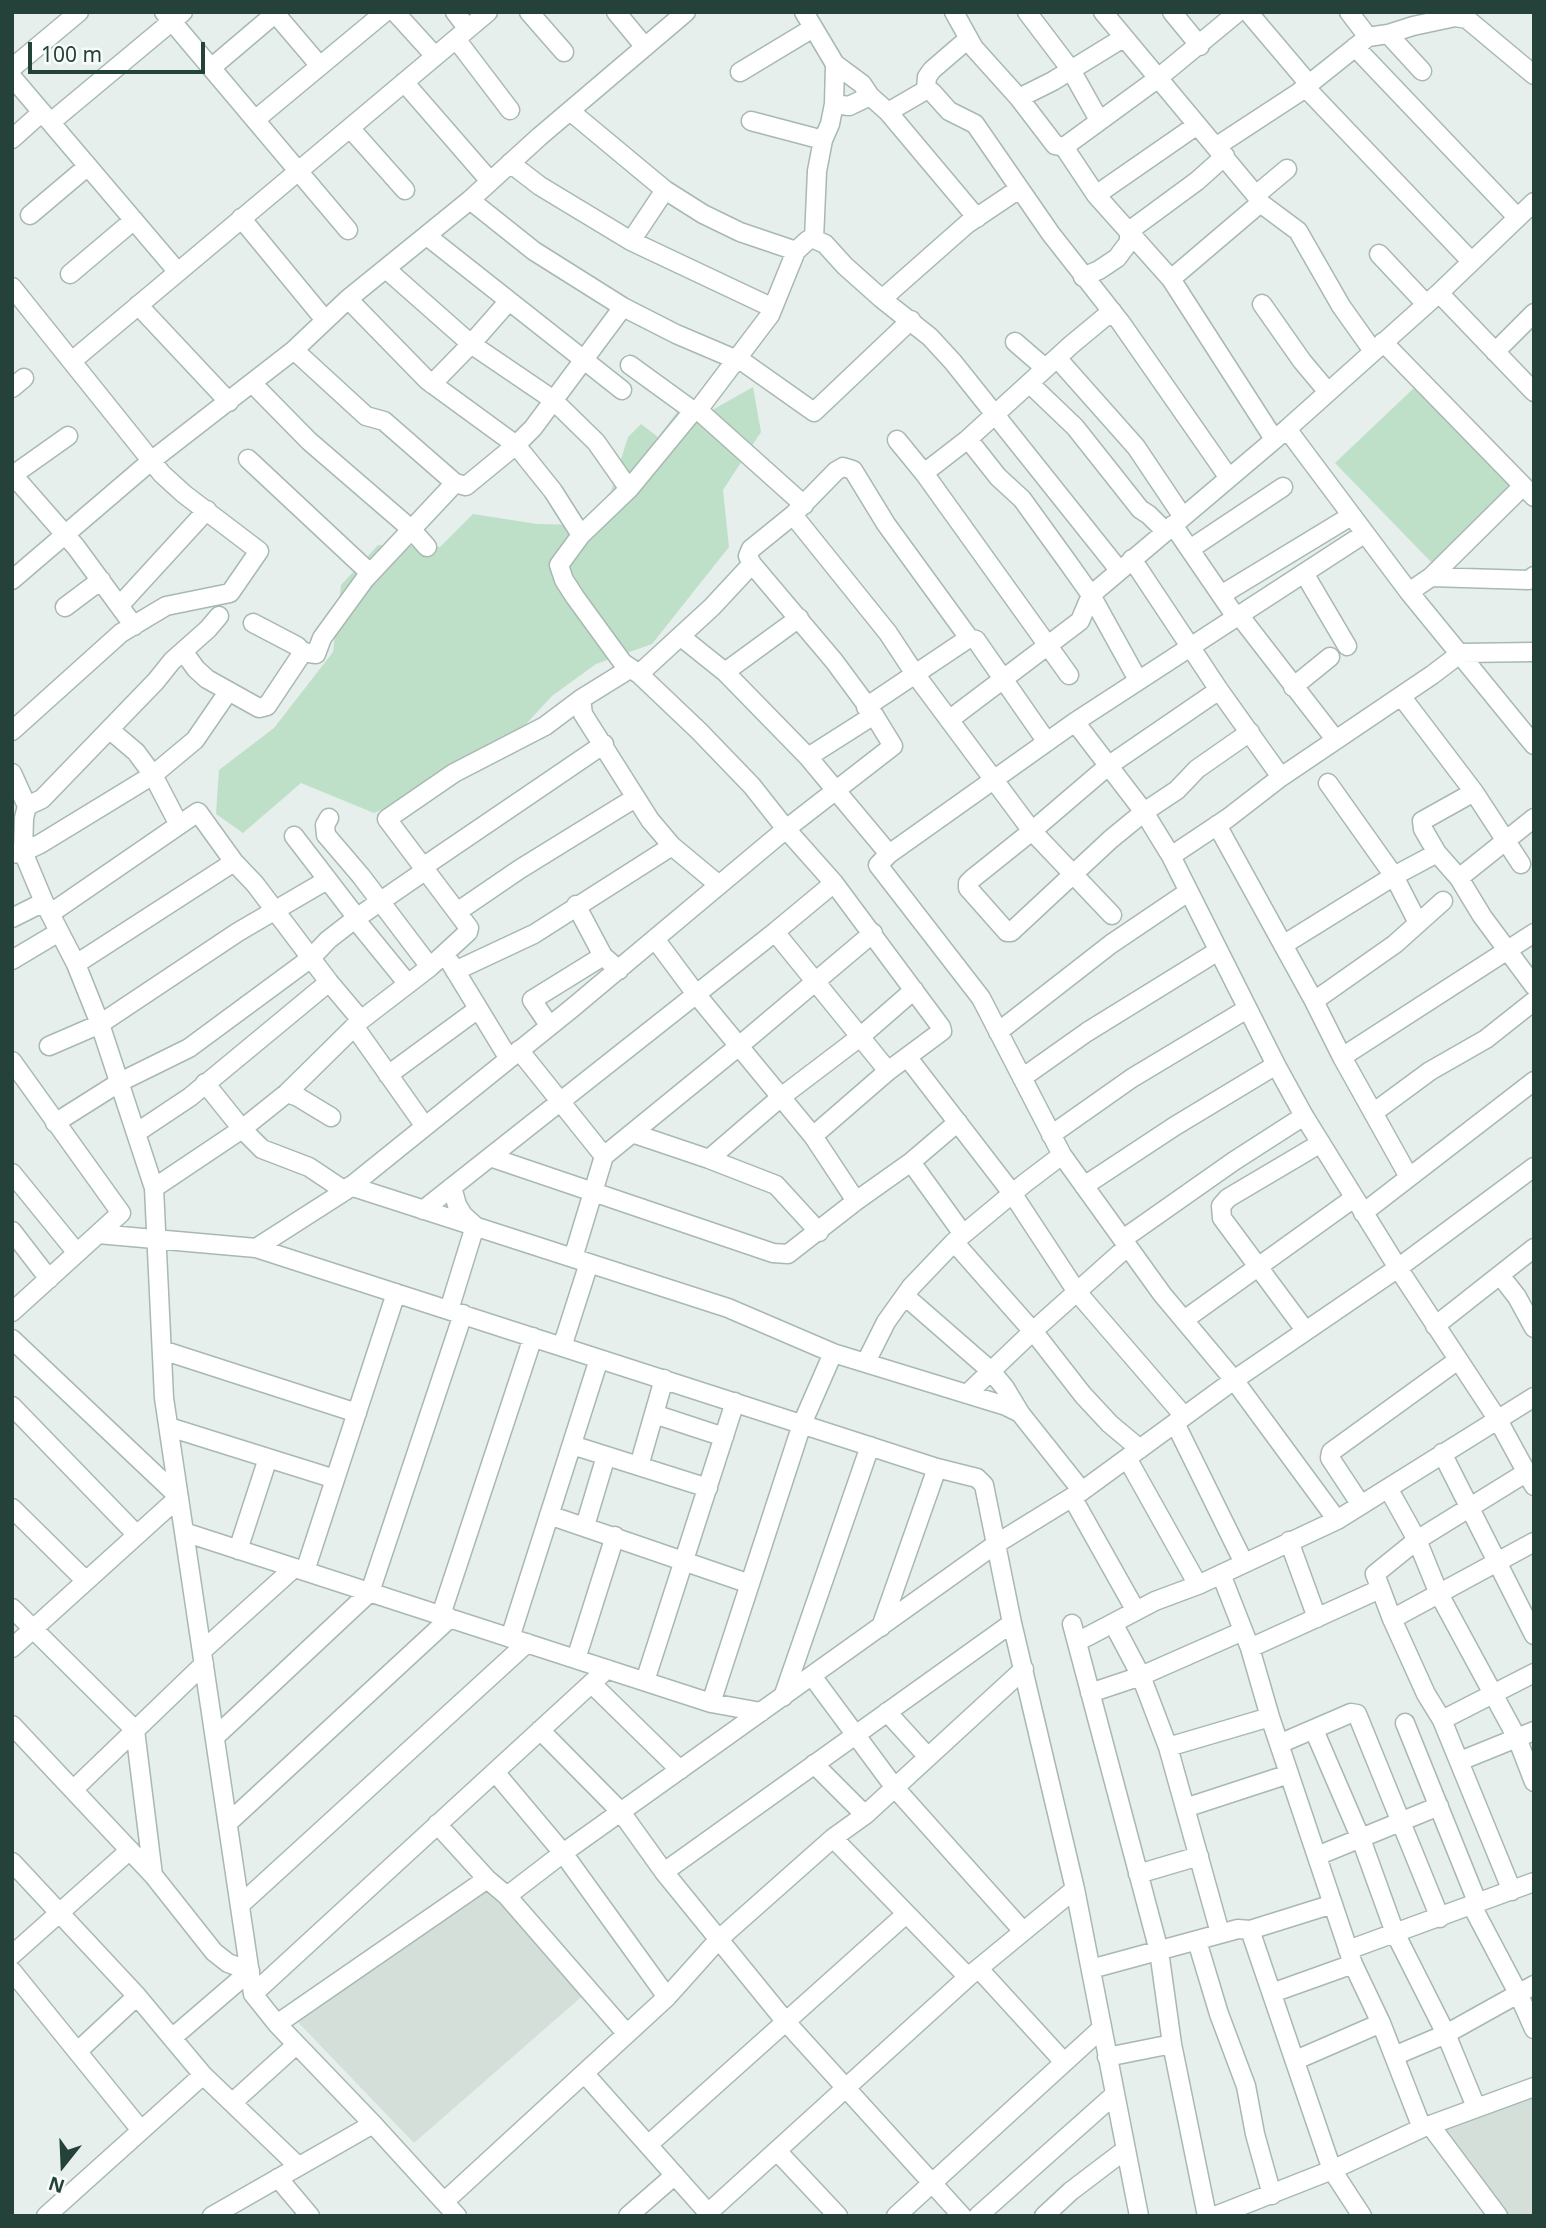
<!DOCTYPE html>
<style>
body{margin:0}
#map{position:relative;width:1546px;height:2228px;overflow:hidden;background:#e6efeb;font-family:"Noto Sans",sans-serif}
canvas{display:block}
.frame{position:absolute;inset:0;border:14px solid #24423a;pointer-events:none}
.north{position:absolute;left:28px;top:2130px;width:70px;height:70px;-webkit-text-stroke:5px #f7fbf9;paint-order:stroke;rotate:198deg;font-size:19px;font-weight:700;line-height:28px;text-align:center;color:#24423a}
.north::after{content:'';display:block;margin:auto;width:24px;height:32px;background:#24423a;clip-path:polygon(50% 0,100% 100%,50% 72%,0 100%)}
.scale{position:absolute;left:28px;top:42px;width:177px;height:32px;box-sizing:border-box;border:4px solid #24423a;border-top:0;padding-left:9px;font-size:21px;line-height:24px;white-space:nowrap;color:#24423a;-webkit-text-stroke:5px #f7fbf9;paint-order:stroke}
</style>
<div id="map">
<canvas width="1546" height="2228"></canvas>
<div class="frame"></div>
<div class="north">N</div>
<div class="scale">100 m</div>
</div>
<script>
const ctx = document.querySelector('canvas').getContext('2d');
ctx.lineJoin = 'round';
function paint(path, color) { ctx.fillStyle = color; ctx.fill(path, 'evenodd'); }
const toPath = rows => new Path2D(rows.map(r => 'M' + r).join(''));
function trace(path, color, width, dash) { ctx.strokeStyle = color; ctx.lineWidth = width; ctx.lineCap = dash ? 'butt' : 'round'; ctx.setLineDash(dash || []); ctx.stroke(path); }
paint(toPath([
 [491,1887,587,1992,414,2143,293,2017],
 [1530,2094,1534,2101,1534,2216,1503,2216,1437,2127]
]), '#d4dfda');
paint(toPath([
 [1416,386,1514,487,1433,564,1335,463],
 [753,387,761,432,723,490,729,547,652,644,596,664,552,696,490,763,374,813,301,783,243,833,216,814,219,770,274,728,333,652,341,585,378,545,440,547,473,514,537,524,587,525,608,501,628,437,641,424,658,437,678,411,693,421]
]), '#bfe0c8');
const minor = toPath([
 [164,12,348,230],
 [274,12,320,66],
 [395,12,435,56],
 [455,12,468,29],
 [529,12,564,52],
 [616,12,645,47],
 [804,12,835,64,862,84,870,96,888,112,977,218],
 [954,12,974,48,1019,98,1055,145,1064,147,1096,195,1171,279,1274,439],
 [1027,12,1071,70,1099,120],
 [1103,12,1259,199,1258,205,1171,279],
 [1172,12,1200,46],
 [1248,12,1309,84],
 [1349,12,1368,37],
 [1388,34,1422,71],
 [456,39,510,110],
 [1355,47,1517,217],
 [12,68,79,12],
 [211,68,277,12],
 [740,72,813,28],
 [12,77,177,271],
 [404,82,490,181],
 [1305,87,1471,261],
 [926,90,927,77,932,70,968,39],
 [1019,98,1053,81,1123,38],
 [834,104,849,106,870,96],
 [570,111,665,190,703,214,740,232,796,251],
 [888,112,926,90,932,92,949,111,975,124,1051,234,1121,323,1229,478],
 [255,120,385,12],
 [751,121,823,140],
 [51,122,183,12],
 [350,128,405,190],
 [12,139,42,112],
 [1217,146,1298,93,1368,37,1388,34,1413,26,1455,17,1467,19,1534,75],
 [1064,147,1157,79,1238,12],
 [510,163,540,186,631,241,773,308],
 [1096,195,1197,125],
 [1256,195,1287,169],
 [470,200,534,251,623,307,676,334,730,357,739,359,814,412,911,320],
 [1259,202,1298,231,1341,306,1373,351],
 [30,215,88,166],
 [241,218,325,320],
 [427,236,622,390],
 [814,239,817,171,823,140,830,124,834,104,835,64],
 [631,241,665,190],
 [1379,254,1426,304],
 [386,269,471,344,552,399,596,442,629,489],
 [70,274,134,220],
 [1083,277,1099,270,1117,258,1129,242,1129,231,1197,181,1225,156],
 [12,287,162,474,184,494,259,551,230,593,166,606,121,633,12,731],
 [1439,293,1534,392],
 [348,299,427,380,516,445,553,491,581,535],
 [882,299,967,224,1019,189],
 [1262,304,1302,361,1328,392],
 [138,305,229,402],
 [1015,342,1045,368],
 [1383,342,1534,497],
 [294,350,366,416,384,421,455,483,466,486,516,445,533,428,623,307],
 [1495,352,1534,313],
 [1057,358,1136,447,1183,517],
 [72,361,488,12],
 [630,365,692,410,698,410,804,505],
 [252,383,309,441,411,529,427,547],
 [432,384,471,344,508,302],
 [1030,384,1075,427,1140,509,1149,515,1165,531],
 [12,388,24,378],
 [694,410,629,489,581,535,559,565,564,580,575,597,623,663,639,674,699,731,752,786,786,829,834,883,941,1027,942,1031,888,1071,813,1136],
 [698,410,770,315,796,251,808,240,814,239,825,244,845,266,882,299,930,337,953,362,1119,570],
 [1287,429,1409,592,1534,745],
 [968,439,998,477,1022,499,1069,564,1091,595,1138,680],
 [897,440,924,473,1069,675],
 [248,459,370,573],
 [924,473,968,439,1071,345,1112,311],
 [12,474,76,547,134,626],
 [13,475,68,436],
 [793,515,888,633,915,674,1032,831,1112,915],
 [1173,525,1236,617],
 [1190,549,1283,487],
 [1132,559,1219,690,1281,777],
 [1304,573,1347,646],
 [1431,577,1529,580,1534,576],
 [12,580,151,461,294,350,348,299,470,200,539,137,686,12],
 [1409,592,1431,577,1523,486],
 [1221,595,1351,516],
 [120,605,207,510],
 [65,607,101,580],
 [1239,615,1335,739],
 [680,636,725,672,808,757,889,854],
 [183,651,196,669,207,679,259,708,267,706,303,652,297,646,253,623],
 [303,652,316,654,322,638,365,579,455,483],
 [631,668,581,699,583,714,650,820,672,846,719,885],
 [725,672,799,618],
 [639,674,712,607,752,564],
 [1293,687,1330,657],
 [1219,690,1108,766,1032,831,972,879,968,883,968,888,1007,932,1011,932,1111,839,1144,812,1177,790,1197,769,1250,732],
 [1401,696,1474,792,1521,864],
 [866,707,969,638],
 [949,720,1080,621,1091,595,1287,429,1439,293,1534,202],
 [1075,722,1144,812,1171,856,1276,1065,1304,1116,1398,1268,1498,1420,1534,1486],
 [110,730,136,752,153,775,179,825],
 [808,757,874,715],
 [12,773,27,806,24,818,23,852,44,902,76,964,100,1024,154,1188,164,1398,253,1994,277,2024,373,2124,457,2216],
 [1328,783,1394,876,1418,923],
 [1474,792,1422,821,1423,829,1437,853,1459,878,1482,916,1534,986],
 [27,806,42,799,156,681,172,661,208,629,219,616],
 [329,818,325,825,326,835,361,876,430,967],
 [1217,825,1314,1001,1342,1057,1409,1177],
 [294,836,357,918],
 [12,854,23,852,40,844,153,775,195,740,228,692],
 [1171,856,1228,818,1281,777,1432,675,1461,653,1534,652],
 [423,867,604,744],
 [1459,878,1534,818],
 [576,905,603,956],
 [457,912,520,869,635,798],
 [51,913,198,812,234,862,255,884,329,982,361,1020],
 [12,918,44,902],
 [355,919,408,984],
 [775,932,888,1071],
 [655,939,696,994,813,1136,856,1201],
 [1283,945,1394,876,1437,853],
 [12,960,59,932],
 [450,962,509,1059],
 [76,964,234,862],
 [455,971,534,934,672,846],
 [1314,1001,1395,944,1443,901],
 [549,1025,532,1000,603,956,619,970],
 [354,1026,424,1125],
 [998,1032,1111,944,1188,892],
 [49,1046,100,1024,238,932,327,880],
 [519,1050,604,1156],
 [1342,1057,1534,933],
 [908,1058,1012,1193,1077,1292,1184,1416],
 [12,1061,121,1213,12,1312],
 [388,1075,478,1009],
 [1022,1078,1087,1032,1218,951],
 [205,1083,242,1129,262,1149,309,1167,345,1191],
 [287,1093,298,1097,331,1117],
 [1373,1113,1430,1071,1486,1039,1534,1001],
 [55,1123,120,1082,189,1048,311,958,328,940,355,919,426,870],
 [136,1133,190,1097,329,982],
 [632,1133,709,1159,776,1185,819,1232],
 [1051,1135,1132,1078,1247,1009],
 [490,1157,773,1253,788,1254,856,1201,911,1162,958,1122],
 [709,1159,781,1097,860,1037,914,990],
 [911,1162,963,1234],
 [12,1173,77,1253],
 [350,1186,728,1308,833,1353,1006,1406,1020,1413,1082,1491],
 [1084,1186,1175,1126,1276,1065],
 [154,1188,242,1129,287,1093,361,1020,430,967,468,932,469,928,387,819,454,773,545,726,581,699],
 [423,1210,775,932,834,883],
 [1363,1213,1534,1081],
 [12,1231,49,1279],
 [98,1234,256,1248,937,1468,977,1478,984,1485,1012,1623,1075,1889,1139,2216],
 [1123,1239,1234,1161,1304,1116],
 [954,1242,1037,1336,1083,1395,1110,1424,1140,1449],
 [256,1248,345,1191,571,1009,786,829,893,746,874,715,834,661,752,564,748,556,751,549,793,515,836,471,843,467,853,470,886,524,969,638,976,640,1047,742],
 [573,1258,604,1156,739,1046,873,933],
 [1500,1275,1517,1297,1534,1328],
 [905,1296,991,1371,1005,1388,1020,1413],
 [449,1310,475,1226,463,1215,457,1205,452,1187],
 [1184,1320,1354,1198],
 [1435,1326,1534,1248],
 [1305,1330,1222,1218,1221,1206,1228,1198,1321,1143],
 [12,1339,179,1497,12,1648],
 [562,1347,589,1263],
 [162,1350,357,1413],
 [866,1362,886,1322,911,1287,954,1242,1025,1183,1062,1155],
 [967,1394,1033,1331,1127,1247],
 [12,1406,137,1535],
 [654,1414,724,1437],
 [1175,1423,1244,1563],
 [169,1427,335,1479],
 [572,1445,708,1488],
 [1442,1453,1534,1635],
 [1127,1458,1198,1585],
 [639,1466,664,1379],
 [1388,1488,1417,1540,1439,1594,1517,1738,1534,1782],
 [1072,1497,1136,1611],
 [1361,1505,1330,1458,1331,1452,1458,1360],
 [12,1508,86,1581],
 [549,1515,750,1584],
 [1337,1520,1234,1380,1162,1294,1062,1155,981,998,878,865,889,854,1075,722,1364,534],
 [585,1526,606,1456],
 [184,1532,711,1703,761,1712],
 [1289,1541,1317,1618],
 [238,1550,268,1458],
 [305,1571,396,1293],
 [1221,1574,1250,1648,1270,1717,1353,1964,1381,2023,1422,2128],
 [12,1608,135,1730,153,1875],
 [441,1615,533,1337],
 [1392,1619,1534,1542],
 [1113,1623,1141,1676,1168,1747,1220,1933],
 [1072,1624,1159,1951,1172,2044,1207,2216],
 [881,1627,937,1468],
 [510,1638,599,1359],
 [1077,1642,1155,1601,1198,1585,1337,1520,1534,1397],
 [1250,1648,1380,1589],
 [202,1651,294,1568],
 [576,1659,615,1536],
 [812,1676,895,1788,1023,1931],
 [645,1681,735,1402],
 [592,1684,680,1770],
 [1090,1693,1141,1676,1243,1631],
 [783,1697,870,1446],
 [711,1703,802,1424,833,1353],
 [887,1712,928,1757],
 [1442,1720,1534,1673],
 [1405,1723,1478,1904],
 [12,1725,153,1875,214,1952,228,1963,250,1971],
 [540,1730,621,1812,664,1872,786,2022,962,2216],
 [1314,1730,1361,1839,1395,1933,1446,2034,1476,2107],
 [215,1737,370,1592,463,1314],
 [1279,1744,1351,1713,1357,1714,1440,1918],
 [1168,1747,1270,1717],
 [1460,1761,1534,1731],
 [814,1764,865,1815],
 [495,1772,563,1853,667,1997],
 [74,1789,204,1664],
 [1185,1808,1289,1774],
 [228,1823,450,1618],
 [437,1824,487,1879,507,1896,627,2034],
 [833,1838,968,1977],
 [1317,1856,1439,1806],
 [12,1862,137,1996,172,2038],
 [664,1872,1012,1623],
 [1138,1874,1199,1856],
 [1512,1891,1442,1720,1426,1694,1392,1619,1375,1574,1417,1540,1527,1472],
 [507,1896,563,1853,996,1544,1082,1491,1234,1380,1398,1268,1534,1167],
 [240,1905,527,1643],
 [1472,1906,1518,1993,1534,2029],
 [1250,1930,1332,2170,1362,2216],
 [1197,1941,1219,2014,1246,2086,1255,2134,1272,2195],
 [1348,1950,1534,1882],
 [12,1955,130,1850],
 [979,1969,1064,2062],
 [1091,1969,1238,1929,1250,1930,1333,1904],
 [12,1971,140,2129],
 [250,1971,172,2038,203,2075,298,2166],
 [1272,1993,1353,1964],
 [253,1994,607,1669],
 [277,2024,487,1879],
 [78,2051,137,1996],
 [1394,2056,1446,2034,1534,1985],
 [1107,2057,1172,2044],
 [1296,2060,1381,2023],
 [584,2073,711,2216],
 [233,2102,296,2045],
 [1430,2125,1498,2216],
 [648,2145,906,1914],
 [777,2151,838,2216],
 [278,2178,310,2216],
 [444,2202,667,1997,719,1939,833,1838,865,1815,1024,1669],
 [708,2213,968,1977,1075,1889],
 [46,2216,203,2075],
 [212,2216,373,2124],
 [628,2216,675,2175],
 [896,2216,1102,2028],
 [978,2216,1114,2095],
 [1044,2216,1071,2191,1125,2150],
 [1215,2216,1332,2170,1422,2128,1534,2087]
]);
trace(minor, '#a8b8b2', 21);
trace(minor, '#fff', 18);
</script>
